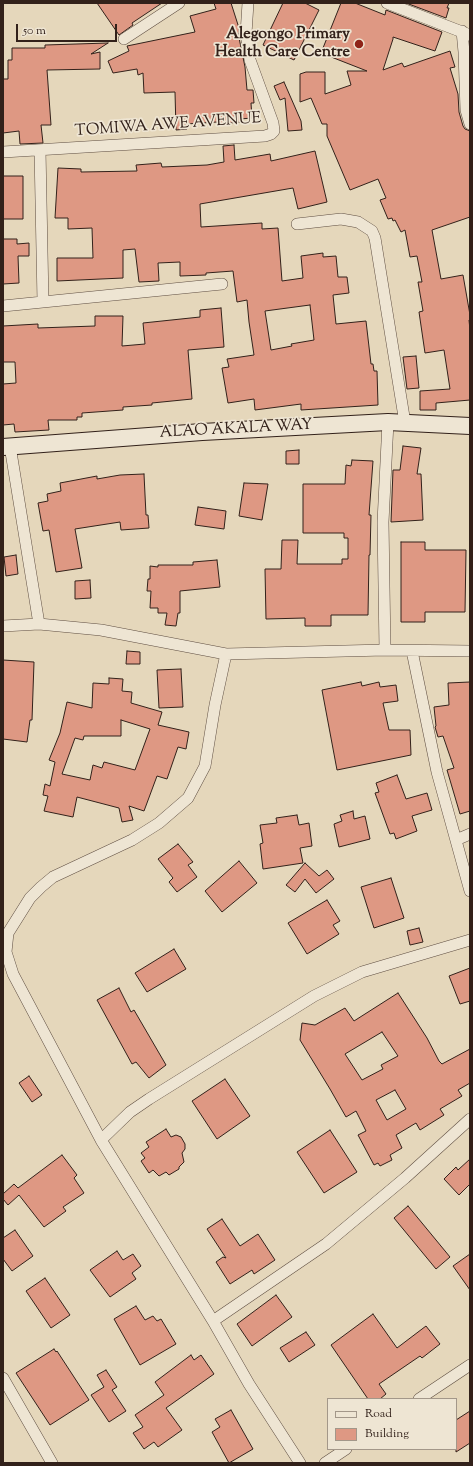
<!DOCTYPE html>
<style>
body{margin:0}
#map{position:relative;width:473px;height:1466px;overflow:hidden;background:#e5d7bb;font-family:"Sorts Mill Goudy",serif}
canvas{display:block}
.frame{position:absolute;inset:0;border:4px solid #32211a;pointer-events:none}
.legend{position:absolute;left:327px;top:1398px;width:130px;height:52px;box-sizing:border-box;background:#eee5d3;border:1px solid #a39789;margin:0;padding:5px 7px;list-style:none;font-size:12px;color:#32211a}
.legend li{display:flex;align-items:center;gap:8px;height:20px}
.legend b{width:20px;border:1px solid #a39789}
.scale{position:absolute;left:16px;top:24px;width:101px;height:18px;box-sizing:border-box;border:2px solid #32211a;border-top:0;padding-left:5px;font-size:12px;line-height:14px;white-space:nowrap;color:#32211a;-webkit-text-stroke:3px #eee5d3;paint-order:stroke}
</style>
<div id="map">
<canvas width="473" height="1466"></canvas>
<div class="frame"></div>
<ul class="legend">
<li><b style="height:5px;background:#eee5d3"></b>Road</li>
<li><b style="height:11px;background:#de9883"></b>Building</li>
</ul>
<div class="scale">50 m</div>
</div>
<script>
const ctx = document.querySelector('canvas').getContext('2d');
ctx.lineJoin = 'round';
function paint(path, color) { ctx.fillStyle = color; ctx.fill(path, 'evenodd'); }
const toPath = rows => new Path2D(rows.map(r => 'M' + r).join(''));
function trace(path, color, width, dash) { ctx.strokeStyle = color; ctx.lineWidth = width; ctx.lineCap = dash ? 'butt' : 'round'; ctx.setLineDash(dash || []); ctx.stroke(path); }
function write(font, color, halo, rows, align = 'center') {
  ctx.font = font + ' "Sorts Mill Goudy",serif'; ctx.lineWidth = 3.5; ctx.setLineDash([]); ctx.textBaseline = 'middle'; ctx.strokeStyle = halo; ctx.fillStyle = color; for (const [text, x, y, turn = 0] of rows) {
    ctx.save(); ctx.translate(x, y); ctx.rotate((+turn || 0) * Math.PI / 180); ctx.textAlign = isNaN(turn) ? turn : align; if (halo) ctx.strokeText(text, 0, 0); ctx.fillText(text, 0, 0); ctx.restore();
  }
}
const building = toPath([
 [97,3,162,3,132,23,133,25,119,35,97,3],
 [214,3,231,3,239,28,239,34,238,33,245,67,247,90,253,90,254,103,251,103,252,118,240,119,241,122,218,124,217,122,186,124,187,129,176,130,175,92,144,93,143,73,138,75,137,69,113,73,108,61,129,51,127,46,195,32,190,16,216,9,214,3],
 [283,3,305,3,319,10,294,60,263,45,283,3],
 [341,3,355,3,385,15,386,10,442,32,435,51,393,37,393,39,383,70,402,63,404,67,450,51,455,67,450,68,458,94,459,112,463,126,465,129,470,131,470,217,432,230,441,279,463,275,470,315,470,319,469,320,470,330,470,400,436,403,436,410,420,410,420,391,450,389,444,350,425,353,419,312,423,311,418,282,422,282,417,256,410,257,405,230,401,232,395,220,393,221,392,218,388,219,380,200,386,198,378,179,350,190,327,136,327,124,322,124,311,98,300,102,300,74,306,72,325,72,325,94,351,85,347,71,367,71,321,53,341,3],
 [406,3,449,3,447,8,449,8,446,18,406,3],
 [108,43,91,54,100,52,100,69,47,70,51,125,41,125,43,143,20,144,19,131,3,133,3,79,8,79,8,60,12,60,12,48,45,48,45,45,108,43],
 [284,82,301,121,302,130,288,131,285,98,280,100,274,86,284,82],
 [234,145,235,160,270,154,271,161,315,151,327,202,298,209,293,188,200,204,201,227,262,223,262,229,278,228,282,281,303,278,301,256,323,253,323,257,336,256,338,277,347,277,349,293,333,295,336,324,366,321,371,364,373,364,374,371,377,371,378,405,301,410,301,404,255,410,254,399,228,403,222,368,229,367,227,359,254,355,249,322,247,300,237,302,233,271,206,273,206,275,180,276,180,262,158,263,159,281,139,282,135,249,123,250,123,278,57,281,57,258,93,258,92,228,68,229,68,218,55,218,58,168,81,169,81,172,137,171,136,165,161,163,162,167,207,165,224,162,223,146,234,145],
 [310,305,314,340,291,344,292,346,271,350,265,311,310,305],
 [3,176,23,176,23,219,3,219,3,176],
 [3,239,17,239,17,244,29,243,29,256,18,256,19,283,3,284,3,239],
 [221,308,224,347,188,350,192,399,152,403,152,405,123,407,123,410,82,413,82,417,77,417,77,420,48,420,49,430,15,432,14,424,3,425,3,384,16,383,15,362,3,362,3,326,38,324,38,328,95,326,95,316,123,316,122,346,145,344,143,323,200,317,200,310,221,308],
 [416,356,419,388,407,389,403,357,416,356],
 [403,446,421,448,417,474,421,474,423,520,391,522,393,470,400,470,403,446],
 [299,450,299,464,286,464,286,451,299,450],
 [352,460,373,461,369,515,371,515,370,555,369,555,368,615,331,615,331,626,305,626,305,618,266,619,265,569,281,569,282,540,298,540,297,564,342,564,342,559,348,559,348,538,344,538,344,533,303,533,303,484,345,484,346,465,351,466,352,460],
 [144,474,146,515,148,515,149,528,121,530,120,522,75,529,82,568,56,572,49,530,43,531,38,503,48,501,47,494,61,491,60,483,97,476,97,479,120,475,144,474],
 [244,483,268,484,262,520,239,516,244,483],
 [198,507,226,511,224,529,195,525,198,507],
 [401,542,425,542,425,550,466,550,465,612,425,612,425,622,401,622,401,542],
 [16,555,18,574,6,576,4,557,16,555],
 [217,560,220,587,180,591,180,613,178,613,176,626,165,625,167,613,158,613,158,608,150,608,151,591,147,591,148,579,150,579,150,566,158,567,158,565,193,565,193,562,217,560],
 [90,580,91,598,75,599,75,581,90,580],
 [127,651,140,652,140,664,126,664,127,651],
 [3,660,34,662,32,720,30,720,27,742,3,739,3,660],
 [181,669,183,707,159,708,157,670,181,669],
 [109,678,123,679,122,691,132,692,131,703,162,712,158,725,189,732,186,749,178,747,167,779,157,776,144,811,129,806,133,820,122,822,119,808,77,797,73,817,44,811,48,796,43,795,45,784,50,786,55,762,49,760,60,733,67,702,92,708,93,683,109,684,109,678],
 [121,720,150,729,135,770,104,762,102,768,93,765,90,780,62,774,75,738,83,740,84,736,121,736,121,720],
 [361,682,362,686,379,682,380,687,396,685,398,701,383,703,389,730,410,730,411,755,337,770,322,690,361,682],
 [470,682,470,811,460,814,447,770,454,768,443,736,438,737,435,727,436,726,434,707,449,705,448,683,470,682],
 [397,775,406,799,427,793,432,810,412,816,417,831,396,839,394,833,390,834,375,793,379,792,376,783,397,775],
 [353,811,354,819,365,816,370,839,339,847,334,824,342,821,340,815,353,811],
 [297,815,299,825,309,823,312,846,300,848,303,863,263,869,260,844,263,843,260,825,277,823,276,818,297,815],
 [178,844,193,862,188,865,197,877,177,892,169,882,173,878,158,859,178,844],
 [239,861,257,883,222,912,205,891,239,861],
 [305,863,319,876,327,870,334,879,316,893,305,879,295,892,286,885,305,863],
 [391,878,404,918,374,928,361,887,391,878],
 [327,900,340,921,333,925,339,934,307,954,288,923,327,900],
 [419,928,423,942,410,945,407,931,419,928],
 [174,949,186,969,147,992,135,973,174,949],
 [470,968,470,1001,460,1004,449,976,470,968],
 [119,988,131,1012,134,1010,166,1065,149,1078,136,1062,132,1064,97,1000,119,988],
 [398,993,427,1038,439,1061,442,1064,470,1049,470,1083,458,1090,462,1096,440,1109,444,1115,420,1130,416,1123,396,1135,402,1148,390,1155,392,1160,380,1166,378,1163,374,1165,358,1135,366,1131,356,1111,346,1117,330,1089,300,1040,302,1023,315,1025,345,1008,354,1021,398,993],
 [382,1032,398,1056,381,1065,383,1069,362,1080,345,1054,382,1032],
 [395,1090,406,1109,387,1120,376,1100,395,1090],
 [29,1076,42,1095,32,1102,19,1083,29,1076],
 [225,1079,250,1116,217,1139,192,1101,225,1079],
 [166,1129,171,1137,176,1135,181,1137,185,1144,185,1149,182,1153,184,1162,179,1167,179,1169,169,1175,166,1172,159,1176,153,1170,149,1173,141,1161,145,1158,141,1153,149,1147,146,1142,166,1129],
 [330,1130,357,1172,324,1193,297,1152,330,1130],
 [62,1155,77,1175,74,1178,84,1193,63,1207,66,1211,44,1227,19,1195,8,1205,3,1199,3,1194,14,1184,18,1188,62,1155],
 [470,1159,470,1184,459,1195,444,1179,456,1167,458,1170,470,1159],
 [408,1206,450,1257,436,1269,394,1218,408,1206],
 [222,1219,240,1246,258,1234,275,1260,254,1274,252,1270,230,1284,216,1262,223,1257,226,1258,207,1229,222,1219],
 [15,1230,33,1256,12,1271,3,1259,3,1238,15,1230],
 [117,1251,123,1260,133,1254,141,1266,132,1273,136,1279,110,1297,90,1270,117,1251],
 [470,1254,470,1290,453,1266,470,1254],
 [45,1278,70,1315,51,1328,26,1291,45,1278],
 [276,1295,292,1317,252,1346,237,1324,276,1295],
 [136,1306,145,1320,153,1316,157,1321,161,1319,176,1344,140,1365,114,1319,136,1306],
 [373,1314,397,1348,426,1326,440,1344,422,1358,420,1356,379,1384,386,1394,380,1399,368,1399,331,1345,373,1314],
 [306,1332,315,1345,289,1362,280,1348,306,1332],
 [54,1349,56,1352,57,1351,89,1400,50,1425,16,1373,54,1349],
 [191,1355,194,1360,201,1355,214,1374,166,1408,182,1430,158,1447,154,1442,144,1449,133,1433,143,1427,135,1415,164,1395,155,1382,191,1355],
 [106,1370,117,1387,112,1390,126,1411,109,1422,91,1395,104,1387,97,1375,106,1370],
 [231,1410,253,1449,229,1463,212,1432,220,1427,215,1419,231,1410],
 [470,1411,470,1443,456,1452,456,1420,470,1411]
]);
paint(building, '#de9883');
trace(building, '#32211a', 1);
const street = toPath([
 [387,3,470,35],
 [462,31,464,52,466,110,470,124],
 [124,39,179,3],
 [40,150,43,302],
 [3,152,265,136,271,134,274,131,273,123,250,60,246,34,248,3],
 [297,224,341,219,358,222,372,231,375,238,405,423],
 [3,306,222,284],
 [10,446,39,624],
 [3,626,39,624,101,630,226,654,385,650,470,651],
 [385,650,383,522,388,422],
 [412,651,437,772,470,891],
 [226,654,215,705,205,766,188,798,159,823,132,840,53,877,41,887,30,898,8,933,6,952,13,974,101,1140,213,1321,249,1384,300,1463],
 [456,840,470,834],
 [101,1140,130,1112,149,1099,314,996,362,972,470,940],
 [213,1321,326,1244,405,1178,470,1119],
 [3,1378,52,1463],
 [419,1399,470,1365],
 [325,1463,346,1449]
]);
const secondary = toPath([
 [3,447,202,432,388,422,470,426]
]);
trace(street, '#5f4e42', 12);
trace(secondary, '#32211a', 18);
trace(street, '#eee5d3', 11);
trace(secondary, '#eee5d3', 16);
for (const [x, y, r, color] of [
 [359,44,5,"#8f2418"]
]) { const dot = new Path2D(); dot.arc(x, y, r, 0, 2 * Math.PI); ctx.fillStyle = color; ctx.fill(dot); trace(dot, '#eee5d3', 1.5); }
write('bold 16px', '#32211a', '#eee5d3', [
 ["Alegongo Primary",350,35],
 ["Health Care Centre",350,53]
], 'right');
write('16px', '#32211a', '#eee5d3', [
 ["TOMIWA AWE AVENUE",168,126,-4],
 ["ALAO AKALA WAY",236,430,-3]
]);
</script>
